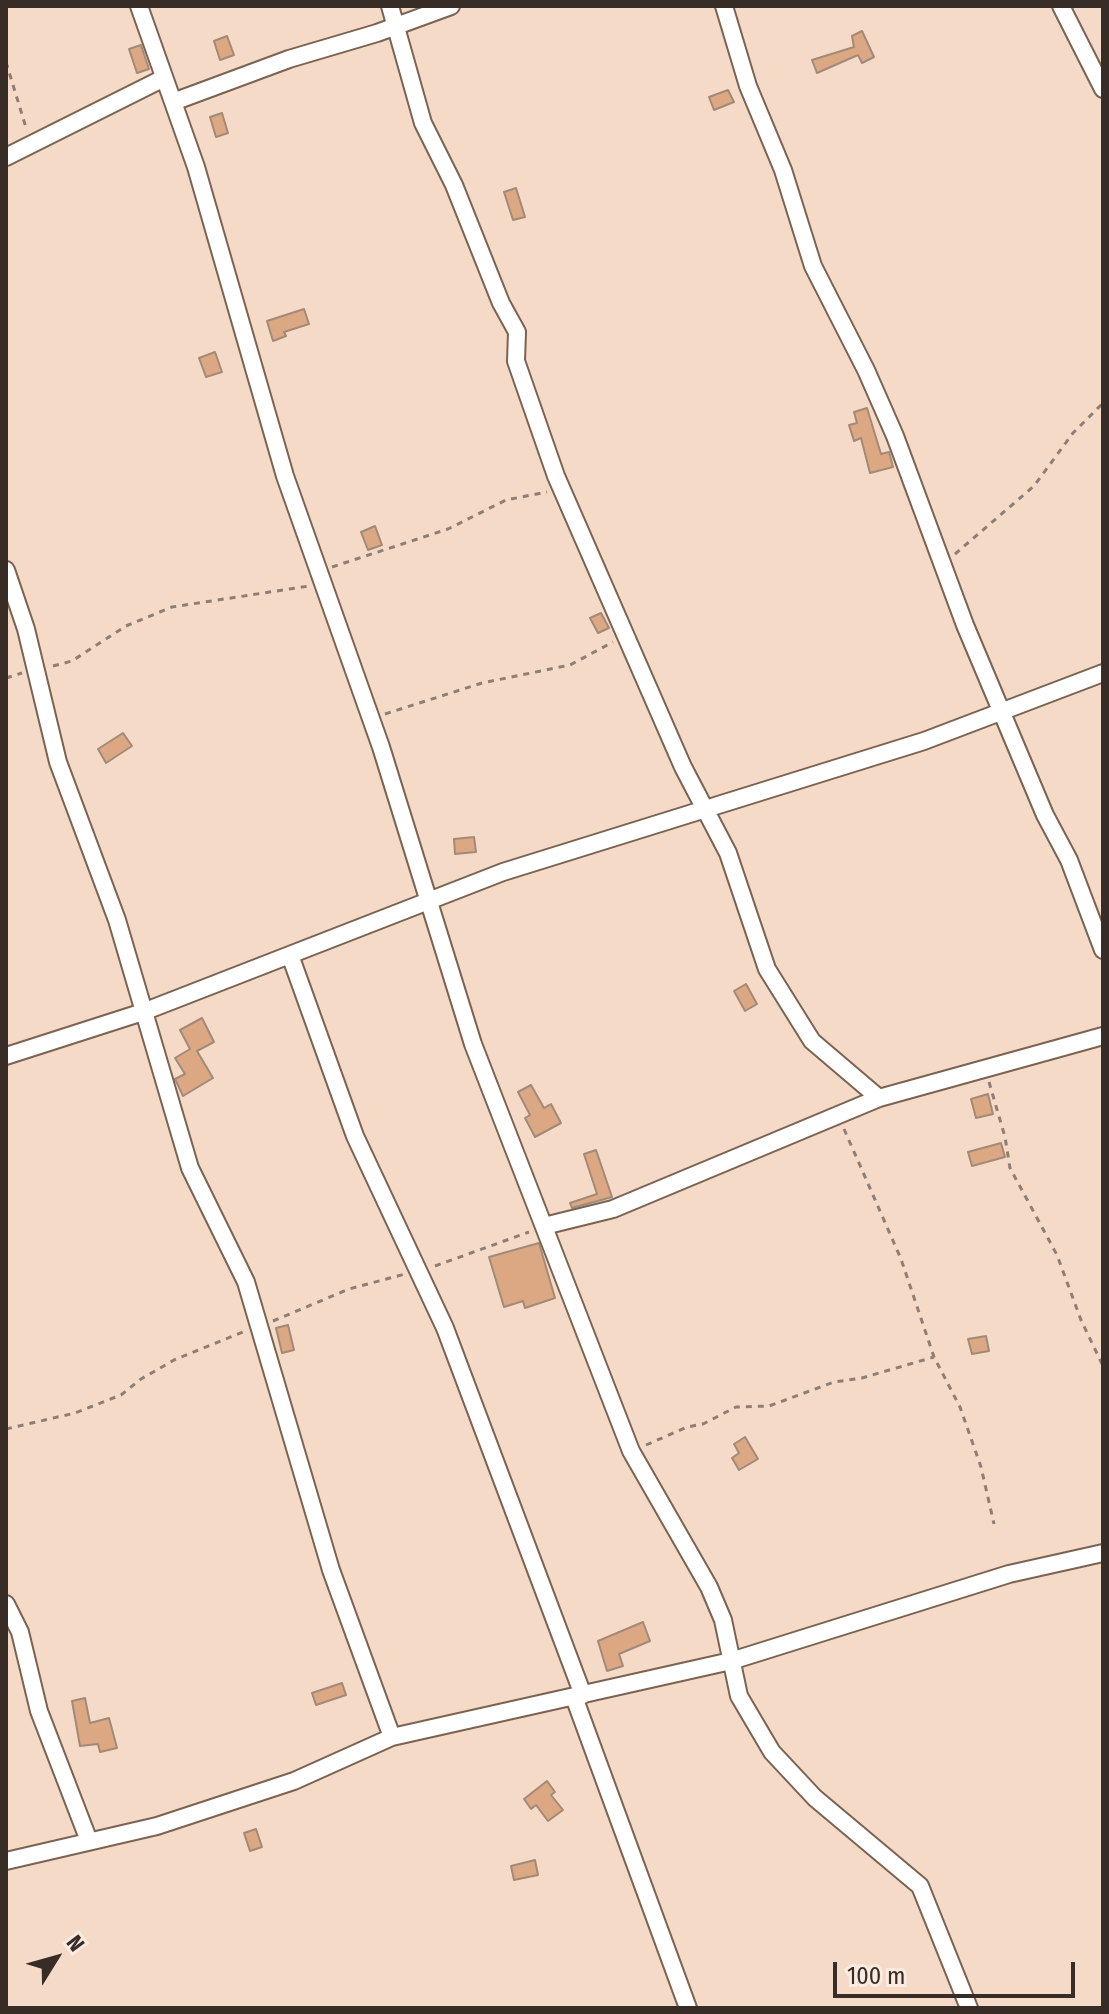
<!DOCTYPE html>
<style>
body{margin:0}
#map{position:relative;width:1109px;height:2014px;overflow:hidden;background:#f6dac8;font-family:"Fira Sans Condensed",sans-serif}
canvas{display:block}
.frame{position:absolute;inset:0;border:8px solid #382d26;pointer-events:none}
.north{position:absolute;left:16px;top:1918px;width:80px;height:80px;-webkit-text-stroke:6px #fbeadf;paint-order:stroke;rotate:53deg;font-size:22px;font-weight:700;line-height:32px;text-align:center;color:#382d26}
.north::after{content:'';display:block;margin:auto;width:28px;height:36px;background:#382d26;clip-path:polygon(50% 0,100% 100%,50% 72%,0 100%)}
.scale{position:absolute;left:833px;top:1962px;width:242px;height:36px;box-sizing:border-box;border:4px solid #382d26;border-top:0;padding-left:10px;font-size:24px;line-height:28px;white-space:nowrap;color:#382d26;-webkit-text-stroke:6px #fbeadf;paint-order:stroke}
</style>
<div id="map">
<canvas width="1109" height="2014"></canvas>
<div class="frame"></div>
<div class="north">N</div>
<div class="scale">100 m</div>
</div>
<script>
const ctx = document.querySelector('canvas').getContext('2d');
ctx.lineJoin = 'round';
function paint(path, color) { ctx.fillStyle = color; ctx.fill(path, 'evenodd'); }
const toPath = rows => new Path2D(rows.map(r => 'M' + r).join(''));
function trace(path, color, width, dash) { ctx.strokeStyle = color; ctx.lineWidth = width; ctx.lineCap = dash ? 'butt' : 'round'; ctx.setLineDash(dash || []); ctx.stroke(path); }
const building = toPath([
 [862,31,874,57,862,63,858,55,817,73,812,60,854,47,852,36,862,31],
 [227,36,234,55,220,60,214,41,227,36],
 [141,45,149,69,137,73,129,49,141,45],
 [728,90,734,102,714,110,709,97,728,90],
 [222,113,228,133,216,137,210,117,222,113],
 [516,188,525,217,513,220,504,192,516,188],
 [304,309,309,324,284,332,286,336,273,341,267,321,304,309],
 [215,352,222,372,206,377,199,358,215,352],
 [867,408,881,454,889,452,893,467,870,473,861,438,854,441,849,425,857,423,854,412,867,408],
 [375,526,382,545,368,550,361,532,375,526],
 [601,613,609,628,598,633,590,618,601,613],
 [123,733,132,746,106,763,98,749,123,733],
 [474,837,476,852,455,854,454,839,474,837],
 [746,984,757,1004,745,1011,734,991,746,984],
 [202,1018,214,1042,197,1051,213,1078,183,1096,175,1079,185,1074,175,1058,190,1049,180,1030,202,1018],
 [531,1085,544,1108,551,1104,561,1123,535,1137,525,1118,530,1115,518,1092,531,1085],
 [988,1094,993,1114,976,1118,971,1099,988,1094],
 [1001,1143,1005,1157,972,1166,968,1152,1001,1143],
 [596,1150,612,1197,572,1208,570,1203,597,1194,584,1154,596,1150],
 [539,1243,555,1298,525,1308,523,1301,504,1307,489,1257,539,1243],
 [288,1325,294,1350,282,1353,276,1328,288,1325],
 [986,1336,989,1351,972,1354,968,1339,986,1336],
 [745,1437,758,1459,739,1470,732,1458,739,1453,734,1444,745,1437],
 [643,1622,650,1641,619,1654,623,1666,607,1671,598,1641,643,1622],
 [342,1683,346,1695,316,1705,312,1693,342,1683],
 [85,1698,90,1723,109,1718,117,1748,100,1752,98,1744,80,1746,72,1701,85,1698],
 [547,1781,555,1792,551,1795,563,1810,548,1821,536,1805,531,1809,524,1799,547,1781],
 [256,1829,262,1847,250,1851,244,1833,256,1829],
 [535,1860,538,1875,514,1880,511,1866,535,1860]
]);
paint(building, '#dca883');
trace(building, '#a38a78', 2);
const minor = toPath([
 [139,6,196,167,285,476,381,747,473,1044,631,1451,709,1587,723,1620,739,1696,772,1752,815,1798,920,1886,969,2008],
 [390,6,423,123,454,185,501,303,517,332,516,361,556,476,683,767,728,853,767,969,812,1041,879,1098],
 [724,6,748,86,783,170,813,266,866,370,895,436,965,625,1045,815,1069,860,1103,950],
 [1061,6,1103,89],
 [173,102,289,59,377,33,451,6],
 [6,157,164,78],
 [6,570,26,629,58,762,117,920,190,1168,246,1282,331,1570,392,1737],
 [290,955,355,1136,445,1328,583,1695],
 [6,1056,143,1012,503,872,924,741,1103,673],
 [544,1226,613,1209,879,1098,1103,1036],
 [6,1604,20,1632,39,1711,89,1841],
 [574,1697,688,2008],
 [6,1861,157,1826,294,1781,392,1737,731,1661,1009,1574,1103,1553]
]);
trace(minor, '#7b6352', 20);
trace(toPath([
 [6,62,27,131],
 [955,554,1034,486,1073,433,1103,403],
 [332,567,448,529,506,500,547,492],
 [53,666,72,661,126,626,172,607,309,586],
 [6,678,22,673],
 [385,714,482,683,570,665,613,642],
 [989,1082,1005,1137,1010,1168,1057,1255,1081,1320,1103,1366],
 [844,1129,901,1259,934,1357,960,1407,981,1467,994,1524],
 [435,1266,529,1232],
 [273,1321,349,1289,405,1274],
 [6,1429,75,1413,121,1395,141,1379,174,1360,243,1332],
 [646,1445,687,1427,703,1424,736,1407,769,1406,834,1382,862,1378,934,1357]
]), '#917e72', 3, [6, 6]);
trace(minor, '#fff', 16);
</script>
